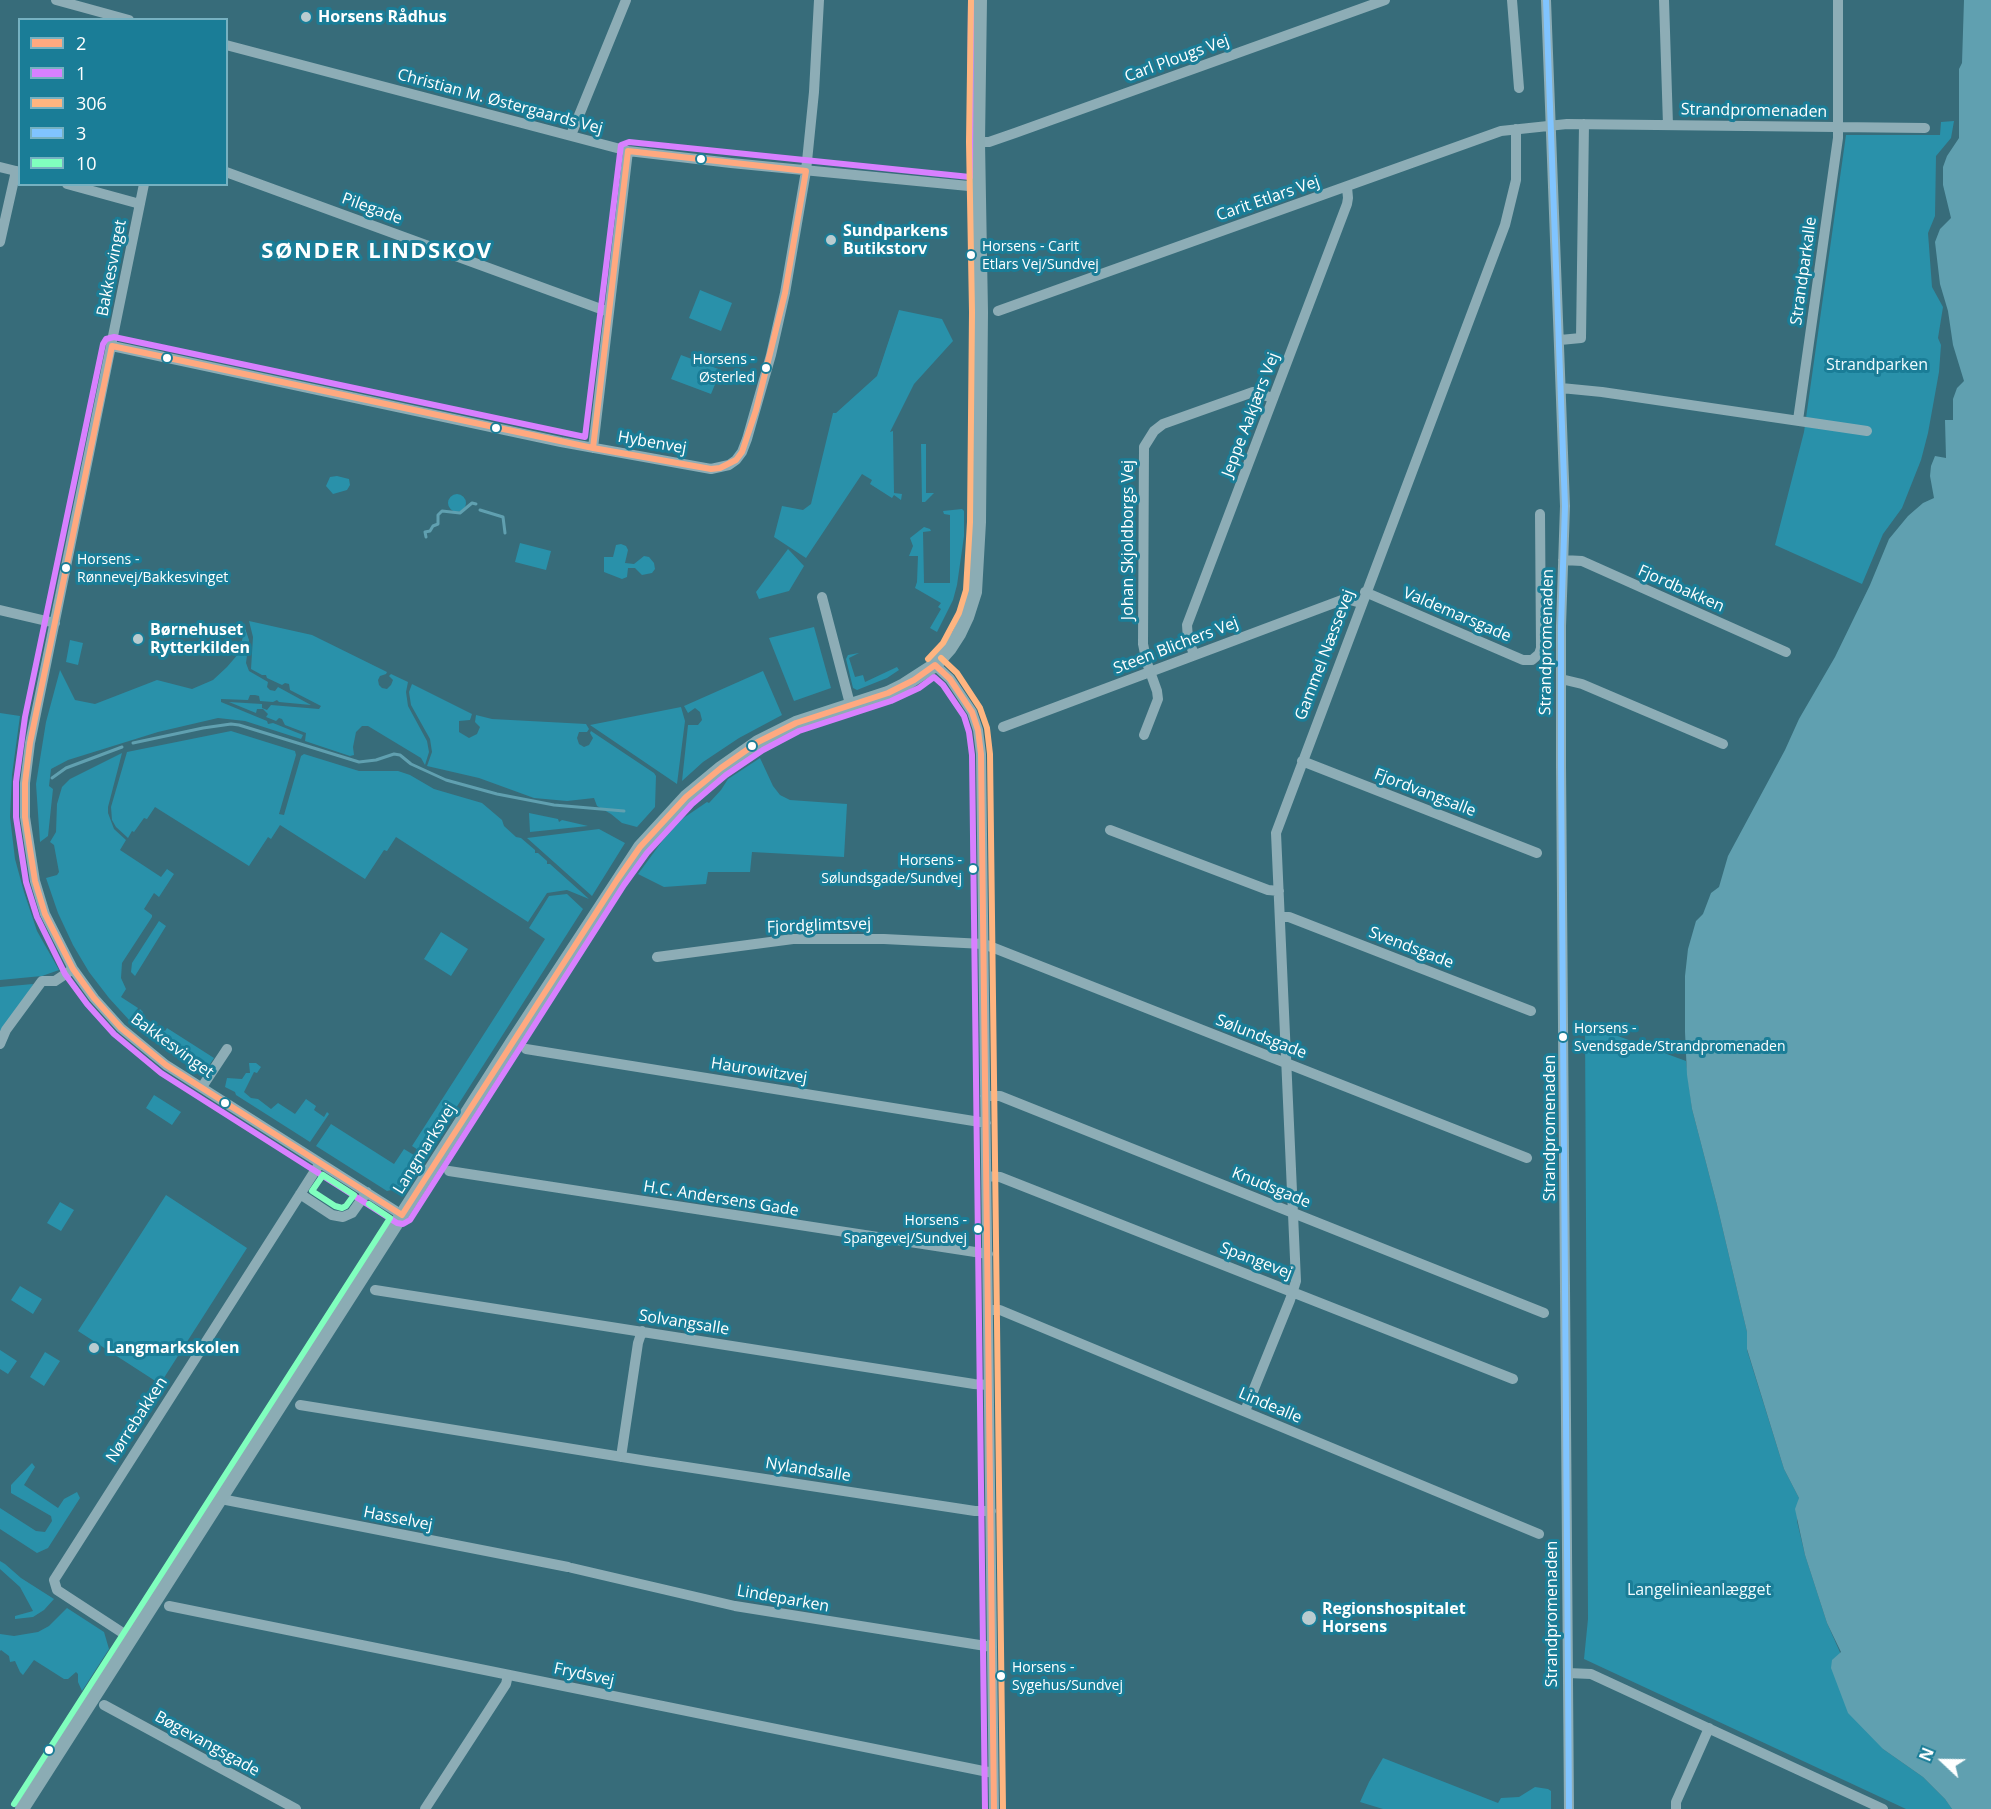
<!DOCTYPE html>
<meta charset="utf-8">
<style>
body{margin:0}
#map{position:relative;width:1991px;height:1809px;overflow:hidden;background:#376c7a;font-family:"Open Sans",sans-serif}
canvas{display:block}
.legend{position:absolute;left:18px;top:18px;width:210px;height:168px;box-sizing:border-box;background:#1a7d97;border:2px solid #76b1c1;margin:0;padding:8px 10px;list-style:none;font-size:18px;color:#fff}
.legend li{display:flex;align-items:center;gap:12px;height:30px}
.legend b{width:30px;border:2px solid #76b1c1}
.north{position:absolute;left:1913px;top:1731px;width:60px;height:60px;-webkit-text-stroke:4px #1a7d97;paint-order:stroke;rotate:292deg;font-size:16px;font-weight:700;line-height:24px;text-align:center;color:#fff}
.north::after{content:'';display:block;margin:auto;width:21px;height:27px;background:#fff;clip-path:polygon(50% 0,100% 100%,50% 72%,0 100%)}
</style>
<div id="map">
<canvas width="1991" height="1809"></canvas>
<ul class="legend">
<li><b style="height:8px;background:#ffa980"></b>2</li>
<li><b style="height:8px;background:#d880ff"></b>1</li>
<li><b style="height:8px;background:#ffb580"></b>306</li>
<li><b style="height:8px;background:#80c4ff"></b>3</li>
<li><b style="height:8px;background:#80ffbe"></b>10</li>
</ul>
<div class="north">N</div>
</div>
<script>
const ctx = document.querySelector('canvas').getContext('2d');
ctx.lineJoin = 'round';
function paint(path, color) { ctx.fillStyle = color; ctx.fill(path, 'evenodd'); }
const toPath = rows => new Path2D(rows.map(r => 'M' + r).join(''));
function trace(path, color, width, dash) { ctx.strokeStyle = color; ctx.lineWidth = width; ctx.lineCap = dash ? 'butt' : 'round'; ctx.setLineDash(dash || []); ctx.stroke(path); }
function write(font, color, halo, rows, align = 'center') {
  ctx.font = font + ' "Open Sans",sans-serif'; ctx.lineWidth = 6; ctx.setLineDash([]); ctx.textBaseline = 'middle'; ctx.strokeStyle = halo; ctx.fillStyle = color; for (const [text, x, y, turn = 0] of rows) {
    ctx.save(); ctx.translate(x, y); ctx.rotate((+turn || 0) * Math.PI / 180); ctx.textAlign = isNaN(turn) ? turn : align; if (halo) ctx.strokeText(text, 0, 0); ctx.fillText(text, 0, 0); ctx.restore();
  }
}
paint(toPath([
 [1954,121,1951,138,1936,156,1935,216,1928,233,1932,287,1943,307,1938,338,1941,345,1939,372,1928,433,1921,460,1902,508,1883,534,1862,584,1775,545,1804,432,1846,135,1940,135,1941,122],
 [700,290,732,303,721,331,689,318],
 [899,310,942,319,953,341,914,384,890,432,893,431,894,493,902,494,901,500,894,495,892,498,870,484,872,480,862,474,806,558,774,537,782,506,803,510,811,504,833,413,836,413,877,376],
 [681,355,721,370,711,394,671,379],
 [921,444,926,444,926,493,934,493,925,502,922,502],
 [337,476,349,479,350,485,347,490,333,494,326,486,330,477],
 '448 503a9 9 0 1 1 18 0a9 9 0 1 1-18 0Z',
 [962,509,964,511,964,536,957,585,953,600,937,632,930,628,941,609,938,607,941,603,915,588,917,582,918,556,909,556,913,546,910,538,924,527,930,529,931,531,923,532,924,583,950,583,950,515,944,514,943,511],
 [520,543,551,551,546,570,515,562],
 [621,544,626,546,628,550,625,563,634,564,644,556,649,557,654,563,655,569,652,573,642,575,635,568,628,568,627,577,622,579,604,572,604,557,613,557,616,545],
 [788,549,804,566,789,591,759,599,756,592],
 [249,621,312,635,387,672,386,674,380,676,378,680,379,685,382,688,387,689,391,685,393,680,389,676,391,674,408,682,406,692,408,706,427,741,429,752,425,765,421,758,368,726,362,726,356,732,353,747,354,755,350,756,305,741,306,733,285,725,282,719,279,718,276,721,266,717,268,714,263,709,257,709,256,713,229,702,262,704,262,708,267,710,271,705,319,709,321,706,290,690,289,684,285,683,282,685,267,678,266,675,262,675,251,669,253,637],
 [814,627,831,688,794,701,769,638],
 [245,628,249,640,246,663,249,671,268,682,267,687,270,690,275,691,278,687,311,705,279,702,277,700,273,702,260,701,259,696,255,695,250,695,248,700,221,699,221,702,267,721,268,724,273,723,303,735,301,739,245,721,218,718,158,732,68,760,51,769,49,786,53,789,48,836,40,842,36,784,46,722,60,670,75,700,95,704,157,680,192,689,213,680,227,667,239,653],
 [70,640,83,643,78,665,66,662],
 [859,653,849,658,855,677,863,675,865,682,897,667,899,670,887,678,857,690,853,688,846,659,848,655],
 [763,671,782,715,739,738,703,762,682,781,688,725,698,725,702,720,700,712,695,708,688,713,684,706],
 [412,684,472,714,470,720,459,721,459,732,469,738,477,734,480,727,475,722,476,715,492,719,586,724,589,729,587,732,579,732,577,738,579,744,584,747,589,745,593,738,590,733,591,731,654,773,656,776,655,807,637,827,622,823,611,814,597,806,594,798,567,801,534,798,479,778,427,766,432,752,430,739,411,705,409,692],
 [681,707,685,721,677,784,590,725],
 [0,713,20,716,12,775,10,817,15,859,24,892,37,931,59,970,42,976,0,980],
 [231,731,295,751,296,755,279,814,284,815,301,756,304,754,359,771,398,771,410,775,434,789,482,803,502,820,504,826,516,837,521,838,535,850,535,853,538,853,547,861,547,864,550,864,589,899,567,890,547,893,528,922,396,837,387,851,384,850,365,879,280,825,271,839,268,837,249,866,155,807,147,819,144,818,134,832,132,831,128,838,116,827,112,820,111,807,127,752],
 [122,753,108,807,108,813,114,829,126,840,120,850,161,877,167,869,174,874,159,897,154,893,144,909,152,915,152,917,122,963,121,978,126,989,121,997,138,1008,130,1021,109,998,89,972,73,945,58,913,46,878,57,875,59,872,54,845,50,842,56,832,57,804,62,787,70,779],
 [760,758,773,786,780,795,790,800,847,804,844,857,752,852,750,872,708,872,706,884,664,887,638,874,663,840,682,819,707,802,709,803,721,790,728,779],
 [529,813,558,819,559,822,562,820,588,826,530,832],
 [599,829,625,843,592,896,527,838],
 [567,894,583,909,426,1155,412,1146,545,939,529,928,549,896],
 [159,921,166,926,135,976,131,972,132,963],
 [441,932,468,949,451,976,424,959],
 [33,984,30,993,0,1033,0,987],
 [140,1009,143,1012,141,1016,165,1031,167,1028,214,1058,204,1073,153,1040,132,1022],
 [1585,1024,1686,1061,1692,1109,1717,1205,1747,1332,1747,1350,1784,1469,1799,1498,1797,1521,1805,1555,1827,1623,1883,1749,1923,1777,1945,1799,1952,1809,1906,1809,1584,1659,1588,1619],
 [249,1063,256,1063,261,1067,257,1073,254,1072,244,1092,251,1098,258,1099,271,1109,278,1103,295,1114,306,1099,316,1106,314,1110,324,1117,327,1112,329,1114,310,1142,236,1095,235,1092,225,1087,227,1078,242,1079,246,1073,250,1073],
 [154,1095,181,1112,172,1125,146,1108],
 [331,1124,394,1164,404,1149,422,1160,405,1187,387,1191,316,1146],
 [166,1195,247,1248,160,1384,78,1331],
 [60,1202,74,1210,61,1231,47,1223],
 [20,1286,42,1299,33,1314,11,1300],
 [0,1350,17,1361,8,1374,0,1369],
 [45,1352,60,1361,44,1386,30,1377],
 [32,1463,35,1467,24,1485,58,1508,64,1499,77,1492,80,1498,48,1548,37,1553,0,1529,0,1508,36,1531,45,1532,52,1521,51,1516,11,1493,11,1485],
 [0,1561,5,1564,21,1578,54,1599,44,1610,33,1617,15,1619,15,1616,33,1611,20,1587,0,1569],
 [67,1608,104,1632,109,1649,82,1691,78,1682,78,1674,76,1672,68,1679,64,1679,34,1660,23,1675,20,1672,15,1661,10,1662,9,1656,1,1650,0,1651,0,1634,14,1636,38,1632,49,1626],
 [1383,1758,1498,1803,1501,1798,1519,1797,1535,1787,1548,1789,1551,1791,1551,1809,1383,1809,1360,1802,1369,1782]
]), '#2991aa');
paint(toPath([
 [1964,0,1991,0,1991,1809,1952,1809,1945,1799,1923,1777,1883,1749,1848,1713,1831,1668,1832,1660,1841,1652,1827,1623,1805,1555,1795,1509,1799,1498,1784,1469,1747,1349,1747,1332,1717,1205,1692,1109,1687,1075,1685,1032,1685,976,1688,949,1696,921,1703,914,1711,893,1719,887,1728,856,1785,750,1799,719,1835,657,1870,585,1889,539,1908,516,1923,503,1934,498,1930,476,1931,466,1935,456,1946,458,1945,420,1953,420,1953,399,1957,388,1964,381,1953,345,1948,311,1940,284,1935,242,1940,229,1951,218,1943,185,1943,167,1947,156,1959,138,1959,69,1962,63]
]), '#60a0b0');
trace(toPath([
 [480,510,503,517,505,533],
 [426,537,425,532,430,531,433,526,438,524,438,515,442,511,460,513,472,503,476,504],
 [133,743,203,728,231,724,239,725,359,762,376,760,394,754,400,755,411,764,446,780,497,794,554,805,624,811],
 [52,778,66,768,122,747]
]), '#60a0b0', 3);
trace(toPath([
 [56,0,129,20],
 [1512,0,1519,88],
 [1546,0,1565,506,1561,626,1561,765,1569,1809],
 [1664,0,1668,125],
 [226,45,628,151,731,163,979,187],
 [571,135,626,0],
 [978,142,989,142,1015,133,1385,0],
 [0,167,20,172],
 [226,172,609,312],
 [67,184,140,204],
 [144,184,30,743,25,783,25,817,35,881,45,914,73,969,94,998,121,1028,166,1065,402,1215],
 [0,242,16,171],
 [998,311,1501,131,1567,124,1925,128],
 [1560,340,1581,338,1584,124],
 [112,346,561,442,711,469,729,465,736,460,742,452,747,439,771,355,785,293,806,171,814,92,819,0],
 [1561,388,1602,392,1867,431],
 [1798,420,1838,138,1838,0],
 [593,448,628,151],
 [1563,560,1582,561,1786,652],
 [1365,592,1523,660,1532,660,1539,654,1541,648,1540,514],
 [822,597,850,704],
 [0,610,55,623],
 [1194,654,1188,639,1187,625,1347,204,1348,198,1347,187],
 [935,665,950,679,972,712,978,730,981,754,994,1809],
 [1561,679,1582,684,1723,744],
 [1003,727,1342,600,1350,600,1361,603],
 [1144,735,1158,699,1157,691,1147,663,1143,644,1144,447,1154,431,1163,424,1253,392,1273,398],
 [1302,761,1537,853],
 [1110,830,1268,890,1279,891],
 [1280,917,1289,917,1531,1011],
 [657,957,793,939,884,939,984,944,1527,1158],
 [0,1044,6,1030,42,981,55,981,73,969],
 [526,1049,986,1123],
 [202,1087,227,1049],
 [985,1096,1000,1096,1544,1313],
 [449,1171,988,1254],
 [987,1176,1000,1177,1513,1379],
 [300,1194,332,1215,343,1217,352,1213,367,1192],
 [375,1290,974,1384,988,1385],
 [989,1310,1000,1310,1539,1534],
 [300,1405,647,1461,975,1511,991,1511],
 [1245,1411,1290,1300,1296,1281,1276,833,1505,225,1516,180,1516,129],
 [621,1457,638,1343,642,1331],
 [221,1499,568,1567],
 [572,1568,735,1606,992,1647],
 [169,1606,993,1773],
 [132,1639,57,1590,54,1580,320,1163],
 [1568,1673,1591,1674,1883,1809],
 [104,1705,296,1809],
 [425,1809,506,1684,508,1675],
 [1676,1809,1676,1802,1709,1728]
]), '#8dadb6', 10);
trace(toPath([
 [22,1809,513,1041,640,847,686,797,721,768,758,742,796,723,888,693,904,685,935,665,950,648,959,634,967,617,975,592,979,522,981,312,978,142,980,0]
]), '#8bacb4', 14);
trace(toPath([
 [628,151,806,171,785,293,756,410,742,452,736,460,720,468,711,469,593,448,628,151],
 [593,448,112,346,30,743,25,783,25,817,35,881,45,914,73,969,94,998,121,1028,166,1065,402,1215,617,880,640,847,686,797,721,768,758,742,796,723,888,693,914,680,935,665,950,679,972,712,978,730,981,754,994,1809]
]), '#ffa980', 6);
trace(toPath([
 [971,0,970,177,629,142,621,145,585,437,114,337,106,339,103,344,25,717,16,782,16,817,26,882,37,917,65,974,87,1004,114,1034,161,1073,397,1223,403,1224,410,1220,624,885,647,853,692,804,726,775,763,750,799,731,891,701,919,688,934,677,943,685,964,716,969,732,972,755,985,1809]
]), '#d880ff', 6);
trace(toPath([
 [941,658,957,673,980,708,987,728,990,754,1003,1809],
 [928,659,943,643,959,613,966,590,970,522,972,312,969,142,971,0]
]), '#ffb580', 6);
trace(toPath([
 [1546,0,1565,506,1561,626,1561,765,1569,1809]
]), '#80c4ff', 6);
trace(toPath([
 [323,1175,354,1195,346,1206,342,1208,335,1206,312,1191,323,1175],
 [14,1804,390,1218,369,1204]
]), '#80ffbe', 6);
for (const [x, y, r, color] of [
 [306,17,6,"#b9ccd0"],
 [701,159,5,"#fff"],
 [831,240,6,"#b9ccd0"],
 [971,255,5,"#fff"],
 [167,358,5,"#fff"],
 [766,368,5,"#fff"],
 [496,428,5,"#fff"],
 [66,568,5,"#fff"],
 [138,639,6,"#b9ccd0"],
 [752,746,5,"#fff"],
 [973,869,5,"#fff"],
 [1563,1037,5,"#fff"],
 [225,1103,5,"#fff"],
 [978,1229,5,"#fff"],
 [94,1348,6,"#b9ccd0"],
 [1309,1618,8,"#b9ccd0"],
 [1001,1676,5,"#fff"],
 [49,1750,5,"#fff"]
]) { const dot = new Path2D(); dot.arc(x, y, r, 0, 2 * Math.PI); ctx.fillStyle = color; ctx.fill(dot); trace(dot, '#1a7d97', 2); }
write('14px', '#fff', '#1a7d97', [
 ["Horsens - Carit",982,247],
 ["Etlars Vej/Sundvej",982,265],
 ["Horsens -",755,360,"right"],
 ["Østerled",755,378,"right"],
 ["Horsens -",77,560],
 ["Rønnevej/Bakkesvinget",77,578],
 ["Horsens -",962,861,"right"],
 ["Sølundsgade/Sundvej",962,879,"right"],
 ["Horsens -",1574,1029],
 ["Svendsgade/Strandpromenaden",1574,1047],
 ["Horsens -",967,1221,"right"],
 ["Spangevej/Sundvej",967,1239,"right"],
 ["Horsens -",1012,1668],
 ["Sygehus/Sundvej",1012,1686]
], 'left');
write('bold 16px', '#fff', '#1a7d97', [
 ["Horsens Rådhus",318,17],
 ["Sundparkens",843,231],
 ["Butikstorv",843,249],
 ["Børnehuset",150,630],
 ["Rytterkilden",150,648],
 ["Langmarkskolen",106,1348],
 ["Regionshospitalet",1322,1609],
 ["Horsens",1322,1627]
], 'left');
write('16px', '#fff', '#1a7d97', [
 ["Carl Plougs Vej",1177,59,-20],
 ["Christian M. Østergaards Vej",500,102,15],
 ["Strandpromenaden",1754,111,1],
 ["Carit Etlars Vej",1268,199,-19],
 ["Pilegade",372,209,20],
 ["Bakkesvinget",112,268,-79],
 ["Strandparkalle",1804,271,-82],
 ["Jeppe Aakjærs Vej",1251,415,-69],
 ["Hybenvej",652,443,10],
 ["Johan Skjoldborgs Vej",1128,540,-90],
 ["Fjordbakken",1681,589,24],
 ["Valdemarsgade",1457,615,23],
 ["Strandpromenaden",1547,642,-89],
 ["Steen Blichers Vej",1176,646,-21],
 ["Gammel Næssevej",1325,655,-69],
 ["Fjordvangsalle",1425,793,21],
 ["Fjordglimtsvej",819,926,-2],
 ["Svendsgade",1411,948,21],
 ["Sølundsgade",1261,1037,21],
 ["Bakkesvinget",172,1046,36],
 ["Haurowitzvej",759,1071,9],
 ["Strandpromenaden",1550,1128,-90],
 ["Langmarksvej",425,1149,-58],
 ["Knudsgade",1271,1188,22],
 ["H.C. Andersens Gade",721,1199,9],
 ["Spangevej",1256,1261,21],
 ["Solvangsalle",684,1323,9],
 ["Lindealle",1270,1406,23],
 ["Nørrebakken",137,1420,-57],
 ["Nylandsalle",808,1470,9],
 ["Hasselvej",398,1519,11],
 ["Lindeparken",783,1599,10],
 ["Strandpromenaden",1552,1614,-90],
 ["Frydsvej",584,1675,12],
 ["Bøgevangsgade",207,1744,29]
]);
write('16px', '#f0fbfe', '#1a7d97', [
 ["Strandparken",1877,365],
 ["Langelinieanlægget",1699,1590]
]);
ctx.letterSpacing = '1.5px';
write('bold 22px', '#fff', '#1a7d97', [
 ["SØNDER LINDSKOV",377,252]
]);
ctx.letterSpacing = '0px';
</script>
